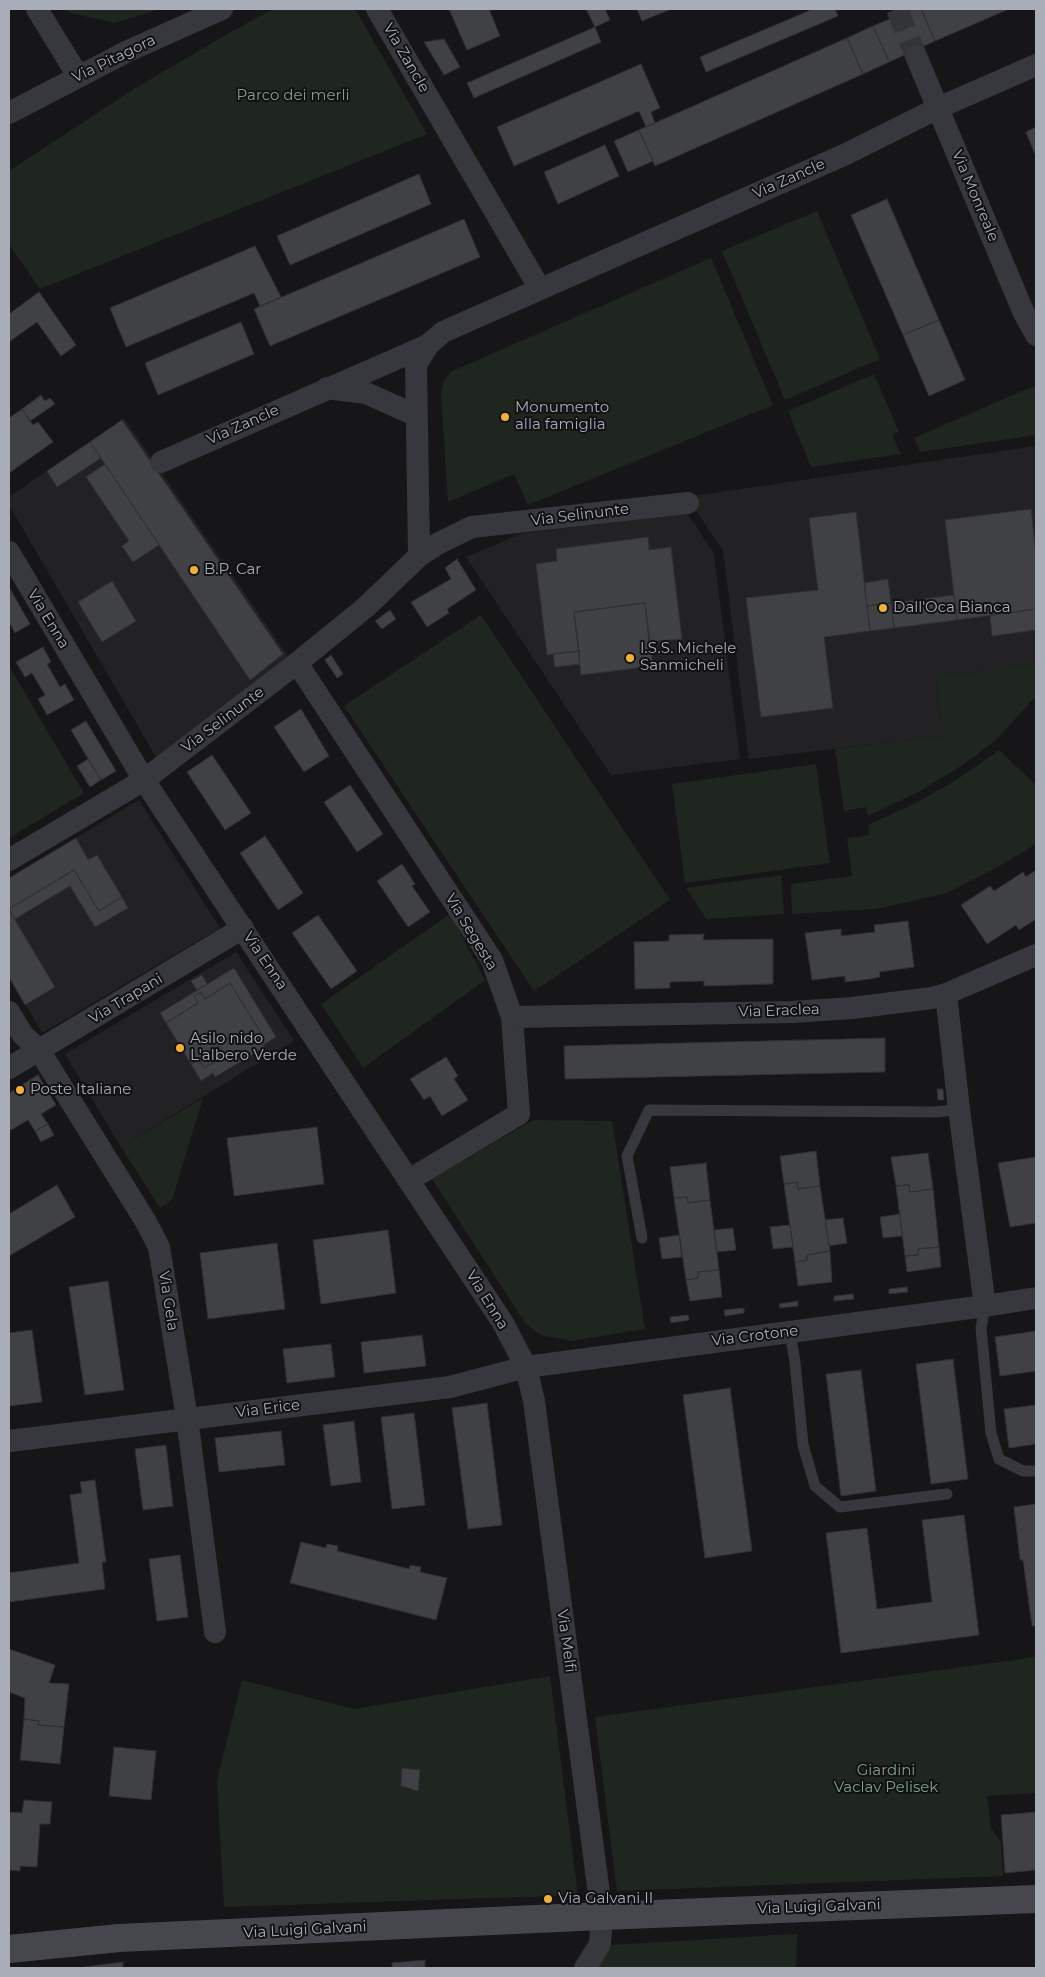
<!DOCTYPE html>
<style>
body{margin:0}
#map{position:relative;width:1045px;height:1977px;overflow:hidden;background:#161618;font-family:Montserrat,sans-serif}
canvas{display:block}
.frame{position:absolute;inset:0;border:10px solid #a8adb8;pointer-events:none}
</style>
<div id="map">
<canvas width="1045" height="1977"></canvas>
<div class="frame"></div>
</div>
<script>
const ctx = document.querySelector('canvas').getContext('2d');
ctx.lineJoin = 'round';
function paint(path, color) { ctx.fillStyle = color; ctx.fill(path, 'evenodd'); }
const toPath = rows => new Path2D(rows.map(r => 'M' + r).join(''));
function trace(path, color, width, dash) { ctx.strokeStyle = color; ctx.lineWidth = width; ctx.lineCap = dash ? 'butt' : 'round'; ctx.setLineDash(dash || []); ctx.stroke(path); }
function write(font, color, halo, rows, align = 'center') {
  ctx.font = font + ' Montserrat,sans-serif'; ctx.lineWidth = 4; ctx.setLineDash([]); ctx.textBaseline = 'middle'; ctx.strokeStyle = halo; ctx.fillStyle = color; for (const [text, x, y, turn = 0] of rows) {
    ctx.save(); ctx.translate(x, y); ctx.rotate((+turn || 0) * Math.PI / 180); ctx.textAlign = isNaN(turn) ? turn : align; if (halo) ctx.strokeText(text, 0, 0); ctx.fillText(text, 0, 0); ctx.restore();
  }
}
paint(toPath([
 [124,418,288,656,156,757,9,505,9,497],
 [1036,446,1036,664,936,677,943,736,749,759,723,551,695,509,693,496],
 [688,514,714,554,740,759,611,775,466,557,523,533],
 [139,800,220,928,42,1033,9,977,9,878],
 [236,952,294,1041,121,1147,65,1054]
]), '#222225');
paint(toPath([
 [67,9,160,9,115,23,70,13],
 [274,9,355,9,427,134,40,289,9,244,9,171,134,89,241,26],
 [817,211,880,359,785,400,722,251],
 [711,258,773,405,528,505,514,474,448,502,441,393,444,381,450,372],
 [874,374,899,432,892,435,901,454,811,467,788,411],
 [1036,385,1036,435,920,452,914,438],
 [481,615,670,900,534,991,344,706],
 [1036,664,1036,696,995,741,961,766,922,790,868,816,866,807,844,811,835,749,943,736,936,677],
 [9,666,84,793,9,838],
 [999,750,1036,785,1036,844,996,868,947,893,876,909,792,914,791,884,852,876,847,838,869,835,868,825,916,803,959,778],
 [816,764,830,863,685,883,672,784],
 [781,875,784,914,706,919,686,888],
 [450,914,485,980,363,1068,321,1004],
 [203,1098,172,1200,160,1208,121,1147],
 [533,1120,612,1121,645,1329,571,1341,541,1335,525,1323,432,1179],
 [1036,1657,1036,1793,987,1796,991,1828,1001,1842,1003,1876,617,1891,595,1717],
 [550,1676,578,1895,224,1907,217,1781,242,1680,354,1709],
 [797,1934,796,1968,597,1968,612,1945]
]), '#1e261f');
const building = toPath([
 [449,9,489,9,500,36,467,50,449,9],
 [586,9,605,9,610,20,595,27,586,9],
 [637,9,671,9,642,21,637,9],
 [813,9,835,9,838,16,706,72,700,57,813,9],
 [914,9,921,9,935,41,889,62,873,26,914,9],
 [921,9,1009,9,935,41,921,9],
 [873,26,889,62,863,74,847,38,873,26],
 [595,27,601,42,474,98,467,83,595,27],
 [847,38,863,74,655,166,639,130,847,38],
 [444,39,460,67,444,75,424,42,444,39],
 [641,64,660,108,651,112,655,123,646,127,639,111,514,166,497,127,641,64],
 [1036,127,1036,157,1026,132,1036,127],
 [639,130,653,161,628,172,614,141,639,130],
 [605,145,619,176,558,204,544,172,605,145],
 [419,174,431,204,290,265,277,236,419,174],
 [887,199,939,320,903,335,851,215,887,199],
 [464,219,480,257,270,346,254,309,464,219],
 [255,246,281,297,260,306,254,293,126,347,110,308,255,246],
 [39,292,76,345,61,356,37,322,9,342,9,314,39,292],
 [939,320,965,380,929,396,903,335,939,320],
 [241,322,254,354,158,395,145,363,241,322],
 [41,395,45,401,50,398,55,404,30,421,22,409,41,395],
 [22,409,33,425,38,422,53,442,9,473,9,418,22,409],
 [122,420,283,654,250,680,90,442,122,420],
 [90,442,101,458,57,487,47,471,90,442],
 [105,464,159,545,133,562,122,546,129,541,86,477,105,464],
 [1031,509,1036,556,1036,609,957,620,945,520,1031,509],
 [856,512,870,631,824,637,833,708,761,717,746,598,818,590,809,518,856,512],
 [648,537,649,550,671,547,682,639,649,642,645,603,574,612,579,651,547,655,536,564,557,561,556,549,648,537],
 [457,559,476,590,447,609,449,613,427,627,411,602,451,579,445,568,457,559],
 [888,579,891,603,867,606,864,583,888,579],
 [112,581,136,621,102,642,78,602,112,581],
 [9,587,30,624,15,633,9,622,9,587],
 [954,595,957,620,894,628,891,603,954,595],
 [645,603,653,666,581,675,574,612,645,603],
 [891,603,894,628,870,631,867,606,891,603],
 [1036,609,1036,630,992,636,990,615,1036,609],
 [390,610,396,619,382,629,375,621,390,610],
 [43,647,51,662,47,664,60,687,65,684,74,700,47,715,38,699,45,695,32,673,25,677,16,662,43,647],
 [579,651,580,664,555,667,553,654,579,651],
 [331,655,343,674,337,678,325,660,331,655],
 [301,709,329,756,304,772,274,727,301,709],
 [86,721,116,771,101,780,71,730,86,721],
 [212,755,251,813,225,830,187,772,212,755],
 [88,759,101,780,90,787,77,766,88,759],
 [350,785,383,834,357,852,324,802,350,785],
 [265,836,303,893,278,910,240,853,265,836],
 [76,838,88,860,97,855,122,897,99,911,74,870,9,909,9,878,76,838],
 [402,864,415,884,412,886,430,912,408,927,377,881,402,864],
 [74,870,99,911,122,897,128,908,95,927,70,886,15,919,9,909,74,870],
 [1036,870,1036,919,1019,930,1016,925,987,944,961,905,990,886,994,891,1023,872,1026,877,1036,870],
 [9,910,55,987,25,1005,9,977,9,910],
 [318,915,357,971,331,989,292,933,318,915],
 [908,921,914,967,879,972,880,977,870,979,845,982,845,976,812,980,805,933,841,929,841,936,875,932,874,925,908,921],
 [704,934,703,940,773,939,773,984,704,986,704,981,670,982,670,988,635,989,634,942,669,941,669,935,704,934],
 [234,968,276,1037,263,1045,265,1047,215,1077,213,1073,201,1081,191,1064,199,1060,204,1068,225,1056,218,1045,237,1033,244,1044,261,1033,230,983,205,999,201,992,194,996,198,1003,166,1023,160,1013,234,968],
 [202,975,207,984,197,990,191,981,202,975],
 [230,983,261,1033,244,1044,237,1033,218,1045,225,1056,204,1068,199,1060,191,1064,166,1023,198,1003,194,996,201,992,205,999,230,983],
 [885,1038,885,1072,565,1079,564,1046,885,1038],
 [446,1057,458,1076,454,1079,468,1100,442,1116,430,1096,424,1100,410,1079,446,1057],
 [38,1075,56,1105,41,1114,48,1124,35,1131,28,1120,9,1131,9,1093,38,1075],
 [937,1089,943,1089,944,1100,938,1100,937,1089],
 [48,1124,54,1135,41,1142,35,1131,48,1124],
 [317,1127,324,1184,234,1196,227,1138,317,1127],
 [816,1151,820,1186,798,1189,797,1182,784,1184,780,1156,816,1151],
 [928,1153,933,1189,910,1192,909,1185,896,1186,891,1157,928,1153],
 [1036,1157,1036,1223,1010,1227,998,1163,1036,1157],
 [706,1163,710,1200,688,1203,687,1197,674,1198,670,1167,706,1163],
 [797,1182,798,1189,820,1186,830,1251,807,1255,807,1260,795,1262,784,1184,797,1182],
 [57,1185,75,1217,9,1256,9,1214,57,1185],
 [909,1185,910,1192,933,1189,939,1247,918,1249,918,1255,905,1256,896,1186,909,1185],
 [687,1197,688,1203,710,1200,719,1270,698,1272,698,1278,686,1280,674,1198,687,1197],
 [900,1214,902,1236,883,1238,880,1217,900,1214],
 [843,1218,847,1243,829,1246,825,1220,843,1218],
 [790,1225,793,1247,773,1249,770,1227,790,1225],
 [733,1228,736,1250,717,1252,714,1230,733,1228],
 [388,1230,396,1293,321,1304,313,1240,388,1230],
 [679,1235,682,1257,662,1259,659,1238,679,1235],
 [277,1243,285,1309,208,1319,200,1253,277,1243],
 [939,1247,941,1267,907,1272,905,1256,918,1255,918,1249,939,1247],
 [830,1251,832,1282,798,1286,795,1262,807,1260,807,1255,830,1251],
 [719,1270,722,1297,690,1301,686,1280,698,1278,698,1272,719,1270],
 [108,1281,124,1390,85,1395,69,1287,108,1281],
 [907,1287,908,1292,889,1294,889,1289,907,1287],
 [853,1294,854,1299,834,1301,834,1296,853,1294],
 [798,1301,798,1306,780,1308,779,1304,798,1301],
 [744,1308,744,1313,725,1316,724,1310,744,1308],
 [688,1315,689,1320,671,1323,670,1317,688,1315],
 [32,1330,42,1402,9,1406,9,1333,32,1330],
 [1036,1331,1036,1371,1000,1376,995,1337,1036,1331],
 [422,1335,426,1366,364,1373,361,1342,422,1335],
 [331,1344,335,1377,287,1383,283,1349,331,1344],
 [953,1359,968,1479,931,1484,916,1364,953,1359],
 [861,1370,876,1491,841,1496,826,1374,861,1370],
 [730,1388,752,1551,705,1558,683,1395,730,1388],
 [487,1403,502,1525,468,1529,452,1408,487,1403],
 [1036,1405,1036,1444,1009,1448,1004,1409,1036,1405],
 [414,1413,425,1505,392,1509,381,1417,414,1413],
 [354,1421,361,1482,331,1486,323,1425,354,1421],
 [281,1431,285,1465,219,1472,215,1438,281,1431],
 [166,1445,173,1506,143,1510,135,1449,166,1445],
 [95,1480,106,1562,102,1562,105,1589,9,1602,9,1573,79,1563,70,1495,82,1493,80,1482,95,1480],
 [1036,1504,1036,1626,1032,1626,1023,1560,1020,1560,1014,1507,1036,1504],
 [964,1515,979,1635,841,1653,826,1533,867,1528,877,1609,932,1602,922,1520,964,1515],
 [301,1542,326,1548,327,1544,338,1546,337,1551,409,1569,410,1565,421,1567,420,1572,447,1578,436,1620,290,1583,301,1542],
 [180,1555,188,1617,157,1621,149,1559,180,1555],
 [9,1649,55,1665,49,1683,69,1684,64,1727,38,1725,39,1721,24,1719,25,1698,9,1692,9,1649],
 [24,1719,39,1721,38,1725,64,1727,60,1764,20,1760,24,1719],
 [114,1747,156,1751,151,1800,109,1796,114,1747],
 [402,1768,420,1770,418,1791,401,1786,402,1768],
 [24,1800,52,1802,50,1824,40,1824,37,1867,20,1866,20,1871,9,1870,9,1812,22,1813,24,1800],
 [1036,1812,1036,1870,1005,1873,1001,1815,1036,1812],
 [425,1960,425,1968,392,1968,392,1963,425,1960],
 [123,1962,123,1968,85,1968,84,1967,123,1962]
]);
paint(building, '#404145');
trace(building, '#303034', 1);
trace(toPath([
 [897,9,916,56]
]), '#333438', 22, [22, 11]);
trace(toPath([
 [642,1238,627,1156,649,1110,936,1112,959,1109],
 [985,1306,981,1328,991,1433,999,1459,1023,1471,1036,1471],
 [790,1331,795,1362,803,1445,815,1486,840,1507,947,1494]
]), '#37383d', 11);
trace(toPath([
 [37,9,78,76],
 [377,9,540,289],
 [916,56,1023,311,1036,335],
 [9,113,128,51,222,9],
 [327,388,366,393,417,416],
 [161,462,428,345,443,332,844,155,938,108,1036,65],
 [9,552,144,780,503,1323,526,1367,534,1401,602,1916,600,1944,585,1968],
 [419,556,439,543,472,527,688,503],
 [297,663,492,960,512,1017,519,1114,409,1180],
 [9,860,144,780,297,663,366,607,419,556,416,365,428,345],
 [946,994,959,1109,985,1306],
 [9,1012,23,1035,39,1050,146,1222,159,1247,187,1418,215,1632],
 [512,1017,792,1012,852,1008,932,998,946,994,1036,955],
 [9,1068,243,928],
 [9,1441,450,1387,526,1367,985,1306,1036,1298]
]), '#37383d', 22);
trace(toPath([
 [9,1949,119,1938,602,1916,1036,1899]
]), '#45474d', 28);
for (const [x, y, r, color] of [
 [505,417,5,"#f2b134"],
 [194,570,5,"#f2b134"],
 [883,608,5,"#f2b134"],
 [630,658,5,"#f2b134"],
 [180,1048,5,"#f2b134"],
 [20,1090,5,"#f2b134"],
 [548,1899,5,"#f2b134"]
]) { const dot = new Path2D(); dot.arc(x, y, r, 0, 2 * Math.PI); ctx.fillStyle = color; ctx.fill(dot); trace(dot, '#111113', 2); }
write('15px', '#a8adb8', '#111113', [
 ["Via Zancle",406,58,60],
 ["Via Pitagora",114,59,-26],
 ["Via Zancle",789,179,-24],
 ["Via Monreale",975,196,67],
 ["Via Zancle",243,425,-24],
 ["Via Selinunte",580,515,-7],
 ["Via Enna",48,619,59],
 ["Via Selinunte",223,720,-37],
 ["Via Segesta",471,932,59],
 ["Via Enna",265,961,56],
 ["Via Trapani",126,999,-31],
 ["Via Eraclea",779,1011,-2],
 ["Via Enna",487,1300,58],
 ["Via Gela",168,1301,81],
 ["Via Crotone",755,1336,-7],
 ["Via Erice",268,1409,-7],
 ["Via Melfi",566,1641,82],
 ["Via Luigi Galvani",819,1907,-2],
 ["Via Luigi Galvani",305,1930,-3]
]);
write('15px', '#7fa381', '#111113', [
 ["Parco dei merli",293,96],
 ["Giardini",886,1771],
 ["Vaclav Pelisek",886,1788]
]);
write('15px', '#a8adb8', '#111113', [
 ["Monumento",515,408],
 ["alla famiglia",515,425],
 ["B.P. Car",204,570],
 ["Dall'Oca Bianca",893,608],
 ["I.S.S. Michele",640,649],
 ["Sanmicheli",640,666],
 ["Asilo nido",190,1039],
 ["L'albero Verde",190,1056],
 ["Poste Italiane",30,1090],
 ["Via Galvani II",558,1899]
], 'left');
</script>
